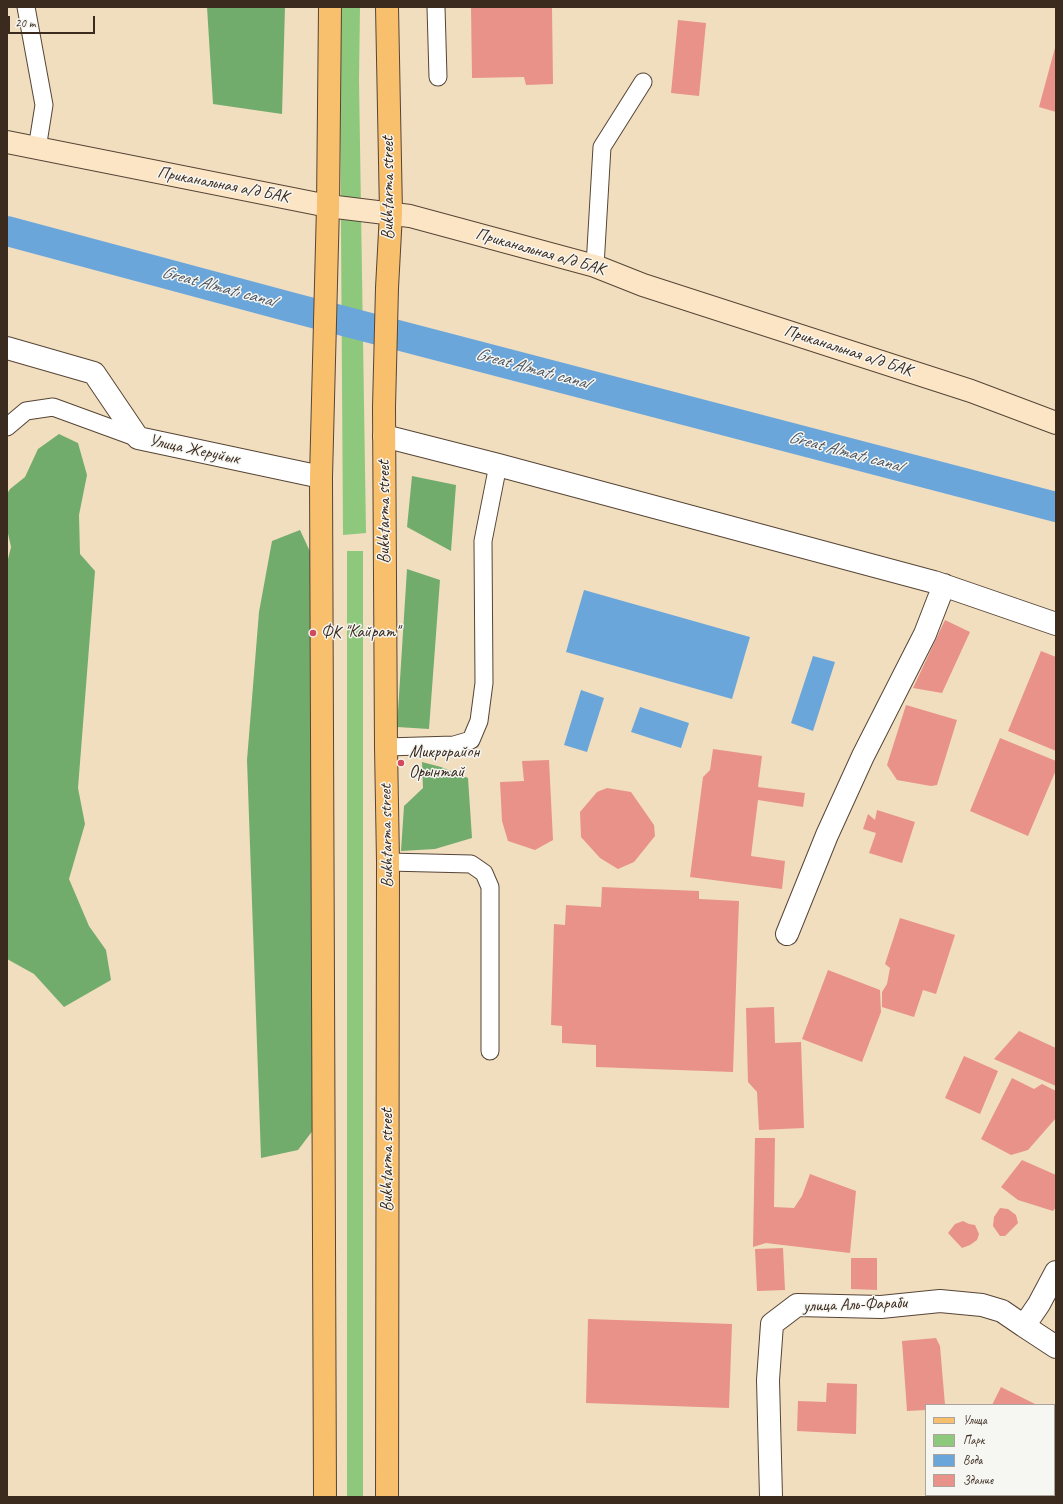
<!DOCTYPE html>
<meta charset="utf-8">
<style>
body{margin:0}
#map{position:relative;width:1063px;height:1504px;overflow:hidden;background:#f1debf;font-family:Caveat,sans-serif}
canvas{display:block}
.frame{position:absolute;inset:0;border:8px solid #3b2a1e;pointer-events:none}
.legend{position:absolute;left:925px;top:1404px;width:130px;height:92px;box-sizing:border-box;background:#f6f6f2;border:1px solid #aba49d;margin:0;padding:5px 7px;list-style:none;font-size:12px;color:#3b2a1e}
.legend li{display:flex;align-items:center;gap:8px;height:20px}
.legend b{width:20px;border:1px solid #aba49d}
.scale{position:absolute;left:8px;top:16px;width:87px;height:18px;box-sizing:border-box;border:2px solid #3b2a1e;border-top:0;padding-left:5px;font-size:12px;line-height:14px;white-space:nowrap;color:#3b2a1e;-webkit-text-stroke:3px #f6f6f2;paint-order:stroke}
</style>
<div id="map">
<canvas width="1063" height="1504"></canvas>
<div class="frame"></div>
<ul class="legend">
<li><b style="height:5px;background:#f8bf6c"></b>Улица</li>
<li><b style="height:11px;background:#8ec87d"></b>Парк</li>
<li><b style="height:11px;background:#6ba6db"></b>Вода</li>
<li><b style="height:11px;background:#e89289"></b>Здание</li>
</ul>
<div class="scale">20 m</div>
</div>
<script>
const ctx = document.querySelector('canvas').getContext('2d');
ctx.lineJoin = 'round';
function paint(path, color) { ctx.fillStyle = color; ctx.fill(path, 'evenodd'); }
const toPath = rows => new Path2D(rows.map(r => 'M' + r).join(''));
function trace(path, color, width, dash) { ctx.strokeStyle = color; ctx.lineWidth = width; ctx.lineCap = dash ? 'butt' : 'round'; ctx.setLineDash(dash || []); ctx.stroke(path); }
function write(font, color, halo, rows, align = 'center') {
  ctx.font = font + ' Caveat,sans-serif'; ctx.lineWidth = 3; ctx.setLineDash([]); ctx.textBaseline = 'middle'; ctx.strokeStyle = halo; ctx.fillStyle = color; for (const [text, x, y, turn = 0] of rows) {
    ctx.save(); ctx.translate(x, y); ctx.rotate((+turn || 0) * Math.PI / 180); ctx.textAlign = isNaN(turn) ? turn : align; if (halo) ctx.strokeText(text, 0, 0); ctx.fillText(text, 0, 0); ctx.restore();
  }
}
paint(toPath([
 [341,7,360,7,359,80,366,533,343,535,340,77],
 [347,551,363,551,363,1497,347,1497]
]), '#8ec87d');
paint(toPath([
 [207,7,285,7,282,114,213,104],
 [59,434,78,443,87,475,79,515,80,554,95,571,78,788,85,824,69,879,89,926,106,950,111,980,64,1007,34,974,7,959,7,761,8,754,7,749,7,563,11,547,7,529,7,494,10,489,25,477,38,449],
 [412,476,456,485,451,551,407,527],
 [300,530,313,558,317,1125,298,1150,261,1158,247,760,259,612,272,541],
 [407,569,440,580,429,729,397,727],
 [422,762,441,767,468,778,472,838,435,849,401,851,404,806,423,788]
]), '#72ac6c');
paint(toPath([
 [584,590,750,637,732,699,566,652],
 [813,656,835,662,813,731,791,723],
 [581,690,604,698,587,752,564,745],
 [640,707,689,723,681,748,631,732]
]), '#6ba6db');
trace(toPath([
 [7,231,290,307,1056,507]
]), '#6ba6db', 30);
paint(toPath([
 [471,7,552,7,553,84,526,85,524,77,472,78],
 [678,20,706,23,699,96,671,93],
 [1056,44,1056,112,1039,107],
 [945,620,970,632,942,693,913,688],
 [1041,651,1056,657,1056,751,1008,731],
 [906,705,957,720,937,785,931,786,897,780,887,765],
 [1000,738,1056,761,1056,770,1028,836,970,811],
 [713,749,762,756,758,787,805,793,803,807,758,800,751,856,785,861,782,889,690,877,703,777,710,770],
 [549,760,553,840,535,850,508,841,502,821,500,782,524,781,522,761],
 [607,788,631,792,654,825,655,836,634,862,618,869,600,858,581,837,580,812,597,792],
 [877,810,915,822,902,863,869,853,876,833,863,829,868,814,875,820],
 [602,887,699,891,699,899,739,901,733,1072,596,1067,596,1045,562,1043,562,1026,551,1025,554,924,565,925,566,905,601,907],
 [900,918,955,935,936,994,923,990,914,1017,882,1007,882,992,887,984,890,968,885,964],
 [828,970,880,990,881,1012,862,1062,802,1039],
 [774,1007,775,1043,801,1042,804,1128,759,1130,757,1092,748,1082,746,1008],
 [1019,1031,1056,1048,1056,1086,994,1059],
 [964,1056,998,1071,980,1114,945,1098],
 [1012,1078,1034,1089,1042,1084,1056,1091,1056,1118,1028,1150,1011,1155,981,1139],
 [755,1138,775,1138,774,1207,794,1208,802,1196,810,1174,856,1191,850,1253,766,1243,753,1247],
 [1022,1160,1056,1175,1056,1207,1053,1211,1018,1200,1001,1187],
 [1000,1208,1008,1209,1016,1215,1018,1223,1005,1236,1000,1236,993,1226,994,1217],
 [963,1221,969,1224,975,1225,979,1234,977,1240,970,1245,962,1248,948,1233,955,1224],
 [783,1248,785,1290,757,1291,755,1249],
 [851,1258,877,1258,877,1290,851,1289],
 [588,1319,732,1324,729,1408,586,1403],
 [936,1338,940,1346,945,1405,926,1405,926,1410,907,1411,902,1341],
 [827,1383,857,1384,856,1434,797,1431,798,1401,826,1402],
 [1001,1387,1037,1405,992,1405],
 [1056,1452,1056,1489,1054,1487,1054,1456]
]), '#e89289');
const lane = toPath([
 [26,7,44,105,37,149],
 [436,7,438,77],
 [595,266,602,147,643,82],
 [7,427,26,411,53,407,138,438],
 [386,747,454,745,471,740,479,721,484,683,483,541,498,465],
 [388,862,471,864,484,873,490,887,490,1051]
]);
const street = toPath([
 [7,348,94,373,138,438,321,477],
 [384,436,498,465,934,582,1056,624],
 [787,934,827,835,863,756,925,634,944,585],
 [1024,1326,1056,1347],
 [771,1497,768,1380,772,1324,797,1305,881,1307,940,1301,982,1305,1002,1311,1024,1326,1039,1304,1056,1272]
]);
const secondary = toPath([
 [7,142,328,206,410,216,595,266,643,285,971,391,1056,423]
]);
const primary = toPath([
 [325,1497,321,477,328,206,330,7],
 [387,1497,388,862,386,747,384,407,387,288,391,213,387,7]
]);
trace(lane, '#564536', 19);
trace(street, '#564536', 24);
trace(secondary, '#564536', 24);
trace(primary, '#564536', 24);
trace(lane, '#fff', 17);
trace(street, '#fff', 22);
trace(secondary, '#fce5c4', 22);
trace(primary, '#f8bf6c', 22);
for (const [x, y, r, color] of [
 [313,633,4,"#d1495b"],
 [401,763,4,"#d1495b"]
]) { const dot = new Path2D(); dot.arc(x, y, r, 0, 2 * Math.PI); ctx.fillStyle = color; ctx.fill(dot); trace(dot, '#f6f6f2', 1.5); }
write('17px', '#3b2a1e', '#f6f6f2', [
 ["Приканальная а/д БАК",223,185,11],
 ["Bukhtarma street",389,188,-90],
 ["Приканальная а/д БАК",540,252,16],
 ["Приканальная а/д БАК",848,351,18],
 ["Улица Жеруйык",194,450,12],
 ["Bukhtarma street",385,512,-90],
 ["Bukhtarma street",387,836,-91],
 ["Bukhtarma street",388,1160,-90],
 ["улица Аль-Фараби",855,1305,-2]
]);
write('17px', '#3b2a1e', '#f6f6f2', [
 ["ФК \"Кайрат\"",321,633],
 ["Микрорайон",409,753],
 ["Орынтай",409,773]
], 'left');
write('italic 18px', '#4c5560', '#f6f6f2', [
 ["Great Almatı canal",218,287,15],
 ["Great Almatı canal",532,369,15],
 ["Great Almatı canal",845,452,15]
]);
</script>
